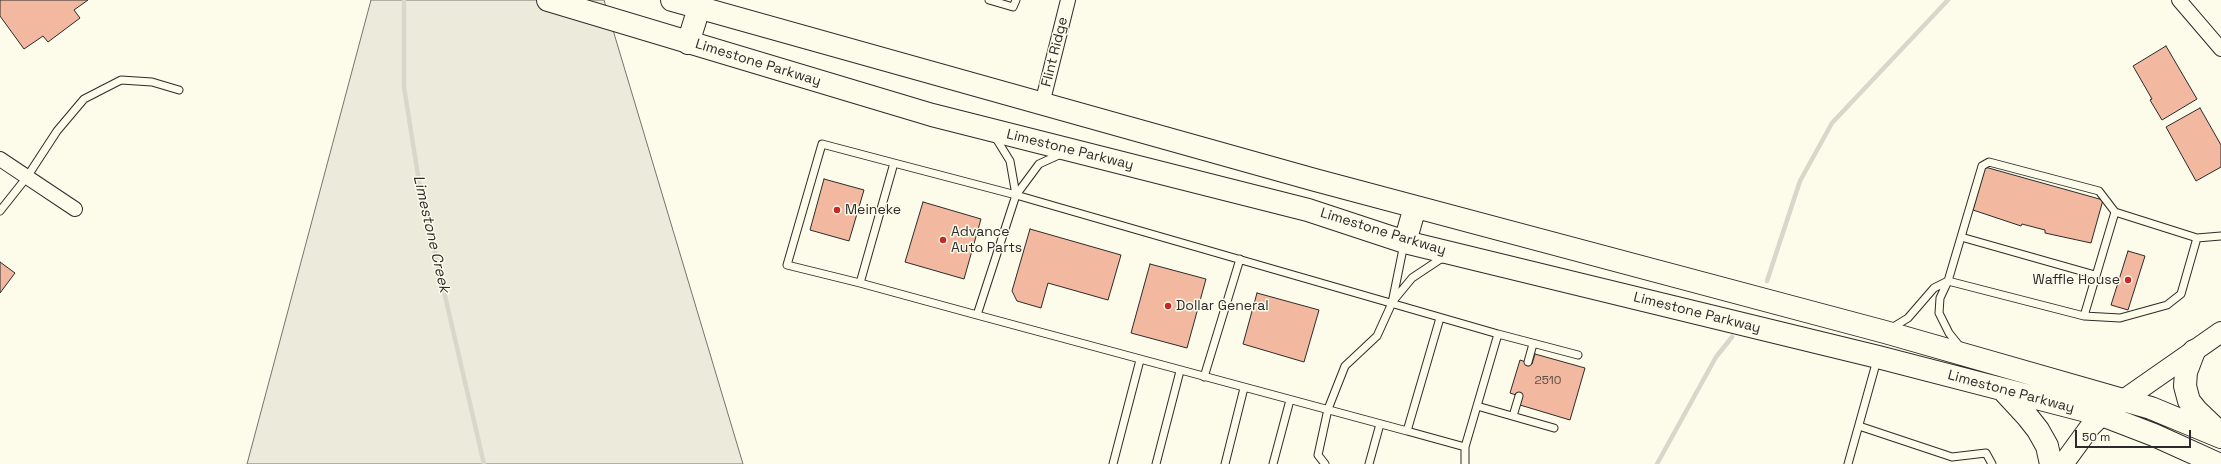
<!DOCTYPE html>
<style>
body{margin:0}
#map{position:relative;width:2221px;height:464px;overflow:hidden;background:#fdfbea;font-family:"Space Grotesk",sans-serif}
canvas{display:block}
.scale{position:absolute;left:2075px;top:430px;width:116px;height:18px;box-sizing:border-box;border:2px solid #2b2b2b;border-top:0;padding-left:5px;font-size:12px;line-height:14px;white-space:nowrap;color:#2b2b2b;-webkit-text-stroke:3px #fdfbea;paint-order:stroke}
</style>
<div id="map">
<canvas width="2221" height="464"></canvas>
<div class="scale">50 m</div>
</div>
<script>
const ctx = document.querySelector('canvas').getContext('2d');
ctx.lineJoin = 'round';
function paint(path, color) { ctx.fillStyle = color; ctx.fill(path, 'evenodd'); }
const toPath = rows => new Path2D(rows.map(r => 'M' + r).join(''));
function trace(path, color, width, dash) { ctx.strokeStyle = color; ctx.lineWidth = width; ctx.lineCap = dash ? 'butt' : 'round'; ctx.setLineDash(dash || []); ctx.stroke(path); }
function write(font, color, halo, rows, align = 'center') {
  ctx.font = font + ' "Space Grotesk",sans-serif'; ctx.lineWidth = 3; ctx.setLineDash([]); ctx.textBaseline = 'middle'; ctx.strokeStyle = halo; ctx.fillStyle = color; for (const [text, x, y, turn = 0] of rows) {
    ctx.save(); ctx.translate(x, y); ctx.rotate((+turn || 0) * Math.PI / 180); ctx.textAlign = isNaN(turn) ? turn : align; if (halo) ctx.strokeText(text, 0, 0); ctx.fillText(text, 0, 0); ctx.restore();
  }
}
const green = toPath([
 [371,0,604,0,743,464,247,464,371,0]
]);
paint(green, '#ecebdb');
trace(green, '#74746e', 1);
trace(toPath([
 [404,0,404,87,420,188,484,464],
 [1767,281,1800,181,1832,123,1948,0],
 [1657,464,1716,357,1732,337]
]), '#d8d7c9', 4.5);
const building = toPath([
 [0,0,88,0,74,10,80,18,48,42,43,36,24,49,0,16,0,0],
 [2166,46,2197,99,2162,120,2150,100,2152,99,2133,66,2166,46],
 [2200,108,2221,145,2221,167,2196,181,2166,127,2200,108],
 [1985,167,2103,200,2091,243,2045,233,2045,230,2022,224,2021,226,1973,210,1985,167],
 [824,179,864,190,849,241,810,230,824,179],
 [923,202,981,219,964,279,905,262,923,202],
 [1030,229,1121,255,1108,300,1048,283,1041,308,1017,301,1012,291,1030,229],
 [2128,251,2145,256,2128,310,2111,305,2128,251],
 [0,262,15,273,0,293,0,262],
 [1150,264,1206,279,1187,348,1131,333,1150,264],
 [1257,293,1319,310,1304,362,1243,344,1257,293],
 [1535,354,1585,368,1570,420,1520,405,1522,397,1510,393,1520,360,1532,364,1535,354]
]);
paint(building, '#f2b8a0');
trace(building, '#2b2b2b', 1);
const lane = toPath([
 [989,0,1013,7,1016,0],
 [994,135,1010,161,1016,195],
 [1061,154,1039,164,1016,195,977,315,1407,431],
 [0,211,27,177,57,131,84,99,121,80,152,82,179,90],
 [1961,237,2095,275],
 [860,283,787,265,822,144,894,163],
 [1393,301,1412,278,1439,260,1446,258],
 [977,315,860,283,894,163,1016,195,1498,334,1465,447,1465,464],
 [2084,316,2120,318,2167,305,2181,294,2197,238],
 [1440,318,1407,431,1465,447],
 [1890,329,1908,318,1934,288,1948,281,2084,316,2115,212,2197,238,2221,236],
 [1498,334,1578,355],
 [1961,348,1949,333,1939,313,1940,298,1948,281,1982,166,1989,162,2099,191,2115,212],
 [1528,362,1533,344],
 [1204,377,1240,259],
 [1477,406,1554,428],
 [1513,416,1519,396],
 [1859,426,1952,457,1986,453,1992,464],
 [1113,464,1140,360],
 [1156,464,1180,371],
 [1225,464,1244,388],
 [1273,464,1290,400],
 [1325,464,1318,455,1328,409,1345,366,1377,336,1392,303,1404,244],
 [1369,464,1380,424],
 [1848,464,1877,360]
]);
const street = toPath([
 [2179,0,2221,49],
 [1042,104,1068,0],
 [0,159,75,209]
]);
const secondary = toPath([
 [2063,464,2090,427,2102,415,2221,332]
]);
const primary = toPath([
 [548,0,932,115,1308,210,1405,242,1878,357,2102,415,2154,435,2218,464],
 [672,0,1315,180,1885,332,2151,408,2221,437],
 [688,43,699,8],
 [1405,242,1415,207],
 [2194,351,2186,372,2185,386,2189,401,2197,411,2217,430],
 [2003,390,2027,416,2038,430,2047,446,2051,464]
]);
trace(lane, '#2b2b2b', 9);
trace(street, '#2b2b2b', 16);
trace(secondary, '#2b2b2b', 22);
trace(primary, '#2b2b2b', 24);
trace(lane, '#fdfbea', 7);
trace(street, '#fdfbea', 14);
trace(secondary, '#fdfbea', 20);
trace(primary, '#fdfbea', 22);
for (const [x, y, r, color] of [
 [837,210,4,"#c62828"],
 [943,240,4,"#c62828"],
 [2128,280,4,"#c62828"],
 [1168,306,4,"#c62828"]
]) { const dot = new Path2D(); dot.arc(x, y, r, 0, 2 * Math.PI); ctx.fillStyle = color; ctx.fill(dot); trace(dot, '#fdfbea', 1.5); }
write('12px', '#5d4e48', null, [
 ["2510",1548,381]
]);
write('14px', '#2b2b2b', '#fdfbea', [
 ["Flint Ridge",1055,52,-76],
 ["Limestone Parkway",758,63,17],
 ["Limestone Parkway",1070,150,14],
 ["Limestone Parkway",1383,232,17],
 ["Limestone Parkway",1697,313,14],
 ["Limestone Parkway",2011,392,15]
]);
write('14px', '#2b2b2b', '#fdfbea', [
 ["Meineke",845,210],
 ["Advance",951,232],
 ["Auto Parts",951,248],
 ["Waffle House",2120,280,"right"],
 ["Dollar General",1176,306]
], 'left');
write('italic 15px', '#2b2b2b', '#fdfbea', [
 ["Limestone Creek",431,234,77]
]);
</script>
